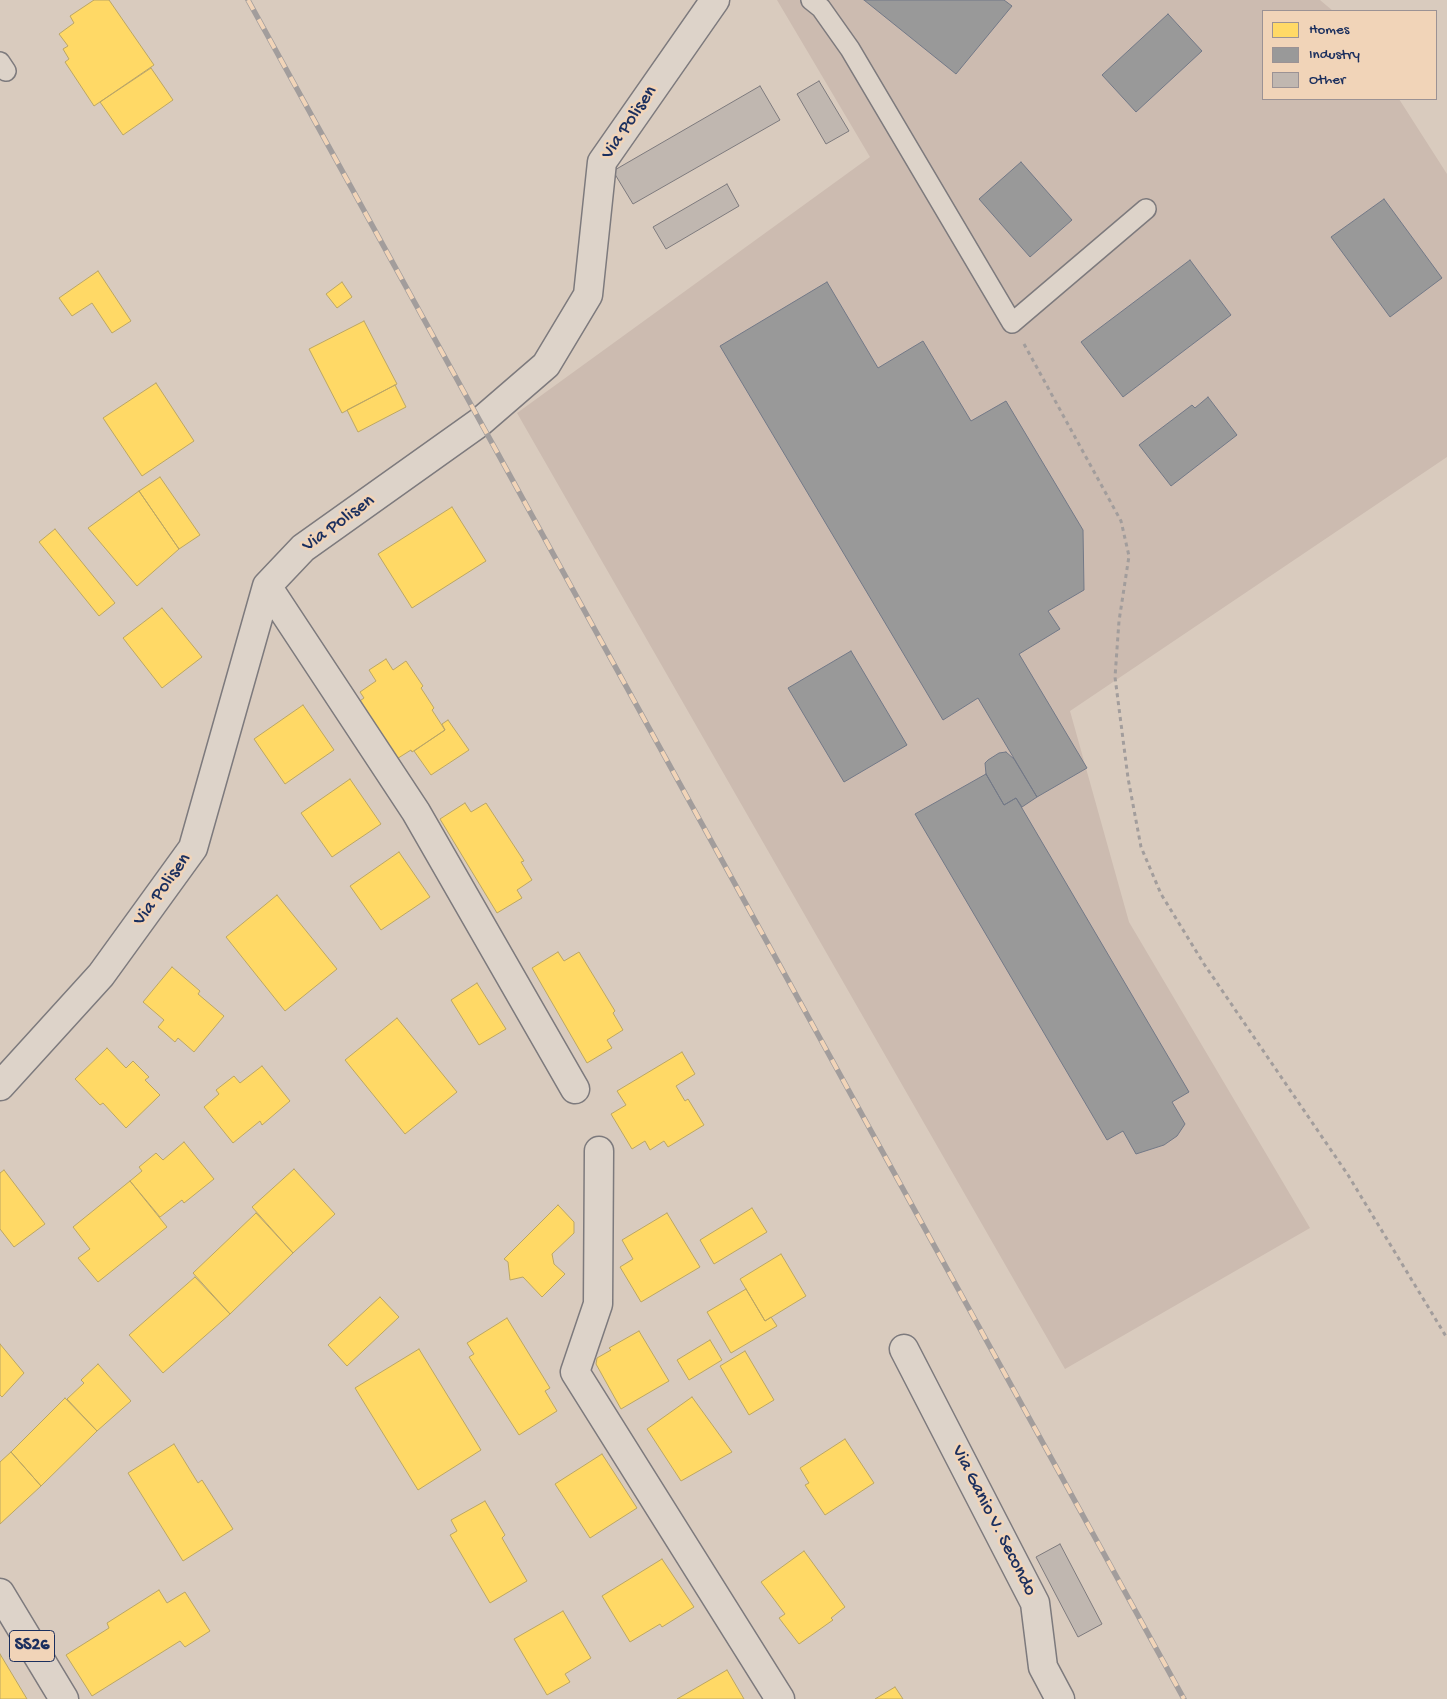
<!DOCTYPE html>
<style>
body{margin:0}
#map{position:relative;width:1447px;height:1699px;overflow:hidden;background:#d9cbbe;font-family:"Gochi Hand",sans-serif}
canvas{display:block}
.legend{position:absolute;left:1262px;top:10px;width:175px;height:90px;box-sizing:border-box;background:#f1d4b8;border:1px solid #9b9294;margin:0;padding:6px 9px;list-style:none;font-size:15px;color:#1b2f5e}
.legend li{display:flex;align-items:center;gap:10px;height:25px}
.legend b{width:25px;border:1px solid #9b9294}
</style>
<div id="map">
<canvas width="1447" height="1699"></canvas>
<ul class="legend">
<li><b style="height:14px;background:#ffd966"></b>Homes</li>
<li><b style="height:14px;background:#999"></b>Industry</li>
<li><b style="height:14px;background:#c0b7b0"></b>Other</li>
</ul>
</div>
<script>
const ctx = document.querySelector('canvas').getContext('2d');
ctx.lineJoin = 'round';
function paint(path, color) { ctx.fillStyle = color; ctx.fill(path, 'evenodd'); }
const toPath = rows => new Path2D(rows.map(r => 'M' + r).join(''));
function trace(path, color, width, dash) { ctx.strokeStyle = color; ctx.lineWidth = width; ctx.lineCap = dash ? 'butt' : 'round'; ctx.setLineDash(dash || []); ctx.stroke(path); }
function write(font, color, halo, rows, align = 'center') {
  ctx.font = font + ' "Gochi Hand",sans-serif'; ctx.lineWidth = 5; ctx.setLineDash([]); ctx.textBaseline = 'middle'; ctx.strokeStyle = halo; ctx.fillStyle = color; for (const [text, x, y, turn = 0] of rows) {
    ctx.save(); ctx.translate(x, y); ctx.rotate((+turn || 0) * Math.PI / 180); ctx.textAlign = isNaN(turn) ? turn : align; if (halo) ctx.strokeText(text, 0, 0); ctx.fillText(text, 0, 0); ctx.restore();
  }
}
paint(toPath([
 [777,0,1320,0,1333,11,1263,11,1263,99,1399,99,1447,174,1447,457,1070,711,1129,922,1310,1228,1065,1369,517,413,870,157]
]), '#ccbbb0');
const homes = toPath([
 [94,0,109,0,154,65,94,106,65,62,69,59,63,49,68,46,59,34,74,23,70,16,94,0],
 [151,68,173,100,123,135,100,102,151,68],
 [98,271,131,321,112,333,92,303,72,316,59,298,98,271],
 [342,282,352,297,337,308,326,294,342,282],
 [364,321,397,384,342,413,309,349,364,321],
 [156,383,194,441,142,476,103,418,156,383],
 [395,385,406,407,358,432,347,410,395,385],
 [160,477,200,535,179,549,139,491,160,477],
 [139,491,179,549,137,586,88,528,139,491],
 [452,507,486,561,412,608,378,554,452,507],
 [55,529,115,603,99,616,39,542,55,529],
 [162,608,202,657,162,688,123,638,162,608],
 [386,659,393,670,406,661,423,686,421,688,434,708,432,710,445,730,412,752,411,750,395,760,357,703,364,698,360,692,376,681,369,670,386,659],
 [303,705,334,750,285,784,254,739,303,705],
 [448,720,469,750,431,775,414,751,445,730,442,724,448,720],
 [350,779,381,824,332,857,301,813,350,779],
 [465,803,471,812,486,803,524,861,521,862,532,880,517,890,522,898,497,913,440,819,465,803],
 [399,852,430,897,381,930,350,886,399,852],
 [277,895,337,969,285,1011,226,937,277,895],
 [558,952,564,961,579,952,615,1011,613,1013,623,1030,607,1040,612,1048,587,1063,532,968,558,952],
 [172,967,200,991,198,994,224,1016,194,1052,178,1038,175,1042,158,1027,164,1020,143,1002,172,967],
 [477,983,506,1029,479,1045,451,1000,477,983],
 [397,1018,457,1092,405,1134,345,1060,397,1018],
 [107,1048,126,1068,133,1061,149,1077,145,1080,160,1095,126,1128,103,1103,100,1105,75,1079,107,1048],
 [682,1052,695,1074,676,1086,685,1101,688,1099,704,1125,668,1147,664,1141,650,1150,645,1141,632,1149,611,1114,626,1105,617,1091,682,1052],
 [262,1066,290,1101,262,1125,260,1121,233,1143,204,1107,219,1094,216,1090,234,1076,240,1083,262,1066],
 [184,1142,214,1179,184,1203,182,1200,160,1217,130,1181,142,1171,139,1167,156,1153,163,1160,184,1142],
 [294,1169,335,1214,293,1253,252,1207,294,1169],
 [4,1170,45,1224,14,1247,0,1229,0,1173,4,1170],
 [130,1181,167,1227,98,1282,78,1258,90,1249,73,1227,130,1181],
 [558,1205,574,1222,574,1233,552,1254,554,1264,565,1274,542,1297,523,1277,510,1280,508,1262,504,1259,558,1205],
 [752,1208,767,1232,714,1264,700,1240,752,1208],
 [256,1213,293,1253,230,1314,193,1273,256,1213],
 [667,1213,700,1267,641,1302,620,1267,633,1259,622,1240,667,1213],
 [781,1254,806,1296,765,1321,740,1279,781,1254],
 [195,1277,230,1314,163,1373,129,1335,195,1277],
 [746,1289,765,1321,771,1317,777,1326,731,1353,707,1312,746,1289],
 [380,1297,399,1317,347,1366,328,1345,380,1297],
 [507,1318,550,1388,545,1391,557,1411,519,1435,469,1357,474,1354,467,1343,507,1318],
 [639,1331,669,1381,621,1409,596,1364,597,1358,611,1350,609,1348,639,1331],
 [710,1340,722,1360,689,1380,677,1360,710,1340],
 [0,1344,24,1373,2,1397,0,1395,0,1344],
 [419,1349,481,1450,418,1490,355,1388,419,1349],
 [745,1351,774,1400,749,1415,720,1366,745,1351],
 [98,1364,131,1401,97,1431,67,1399,84,1383,81,1380,98,1364],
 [692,1397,732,1452,681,1481,647,1429,692,1397],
 [65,1398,97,1431,41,1486,11,1452,65,1398],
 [845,1439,874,1483,825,1515,805,1485,809,1483,800,1468,845,1439],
 [174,1444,198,1483,202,1480,233,1529,183,1561,128,1473,174,1444],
 [11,1452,41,1486,0,1524,0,1462,11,1452],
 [602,1454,637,1508,590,1538,555,1484,602,1454],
 [485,1501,505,1535,502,1538,527,1581,490,1603,450,1535,457,1531,451,1520,485,1501],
 [804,1551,845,1607,831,1618,833,1620,799,1644,779,1618,785,1614,761,1582,804,1551],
 [662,1559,694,1607,662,1627,660,1624,630,1642,602,1596,662,1559],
 [159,1590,167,1603,185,1592,210,1631,185,1647,180,1641,92,1696,66,1655,109,1628,107,1623,159,1590],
 [563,1611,591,1658,565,1674,570,1682,547,1695,514,1639,563,1611],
 [0,1654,27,1699,0,1699,0,1654],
 [727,1670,744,1699,677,1699,727,1670],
 [895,1687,903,1699,875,1699,895,1687]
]);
paint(homes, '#ffd966');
trace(homes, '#bba664', 1);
const industry = toPath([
 [864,0,1004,0,1012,6,956,74,864,0],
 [1168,14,1202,51,1136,112,1102,75,1168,14],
 [1021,162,1072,220,1030,257,979,199,1021,162],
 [1384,199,1442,278,1390,317,1331,237,1384,199],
 [1190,260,1231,315,1123,397,1081,342,1190,260],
 [827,282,878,368,923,341,971,421,1006,401,1083,530,1084,590,1048,611,1060,629,1019,654,1087,768,1037,797,978,698,943,720,720,346,827,282],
 [1208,397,1237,435,1171,486,1139,445,1192,405,1195,408,1208,397],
 [851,651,907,745,844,782,788,688,851,651],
 [1006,752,1014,759,1037,797,1022,807,1016,798,1004,805,986,774,985,763,988,760,999,753,1006,752],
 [986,774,1004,805,1016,798,1189,1092,1172,1102,1185,1124,1177,1136,1164,1145,1136,1154,1123,1131,1107,1140,915,814,986,774]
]);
paint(industry, '#999');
trace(industry, '#737987', 1);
const building = toPath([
 [819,81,849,131,826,144,797,94,819,81],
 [760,86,780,120,633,204,613,171,760,86],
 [727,184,739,206,666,249,653,227,727,184],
 [1060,1544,1102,1624,1078,1637,1036,1557,1060,1544]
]);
paint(building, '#c0b7b0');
trace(building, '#7d7a7d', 1);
const service = toPath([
 [811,0,821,8,850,49,1012,323,1146,209],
 [0,62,6,71]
]);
const minor = toPath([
 [267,586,416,812,575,1089],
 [0,1086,101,975,193,848,267,586,303,548,480,422,546,365,588,295,602,162,715,0],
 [599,1151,598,1304,575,1372,780,1699],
 [904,1349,1035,1603,1043,1667,1060,1699]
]);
const primary = toPath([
 [0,1593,64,1699]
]);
trace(service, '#7d7a7d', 22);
trace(minor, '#7d7a7d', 31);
trace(primary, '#7d7a7d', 31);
trace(toPath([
 [1024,344,1121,521,1129,556,1119,621,1115,677,1128,778,1141,847,1161,894,1204,964,1348,1175,1447,1338]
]), '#a29d9c', 3, [4, 4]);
trace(service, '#ddd3c9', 19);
trace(minor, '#ddd3c9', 28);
trace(primary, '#ddd3c9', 28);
const rail = toPath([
 [248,0,1184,1699]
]);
trace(rail, '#a29d9c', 5.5);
trace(rail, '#f1d4b8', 4, [11]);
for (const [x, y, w] of [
 [32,1646,45]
]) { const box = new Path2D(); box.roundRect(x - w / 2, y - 15.5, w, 31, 4); ctx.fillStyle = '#f1d4b8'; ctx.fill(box); trace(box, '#1b2f5e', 1); }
write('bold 18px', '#1b2f5e', null, [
 ["SS26",32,1646]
]);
write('19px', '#1b2f5e', '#f1d4b8', [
 ["Via Polisen",630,123,-56],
 ["Via Polisen",339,524,-36],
 ["Via Polisen",163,890,-54],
 ["Via Ganio V. Secondo",993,1521,63]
]);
</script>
